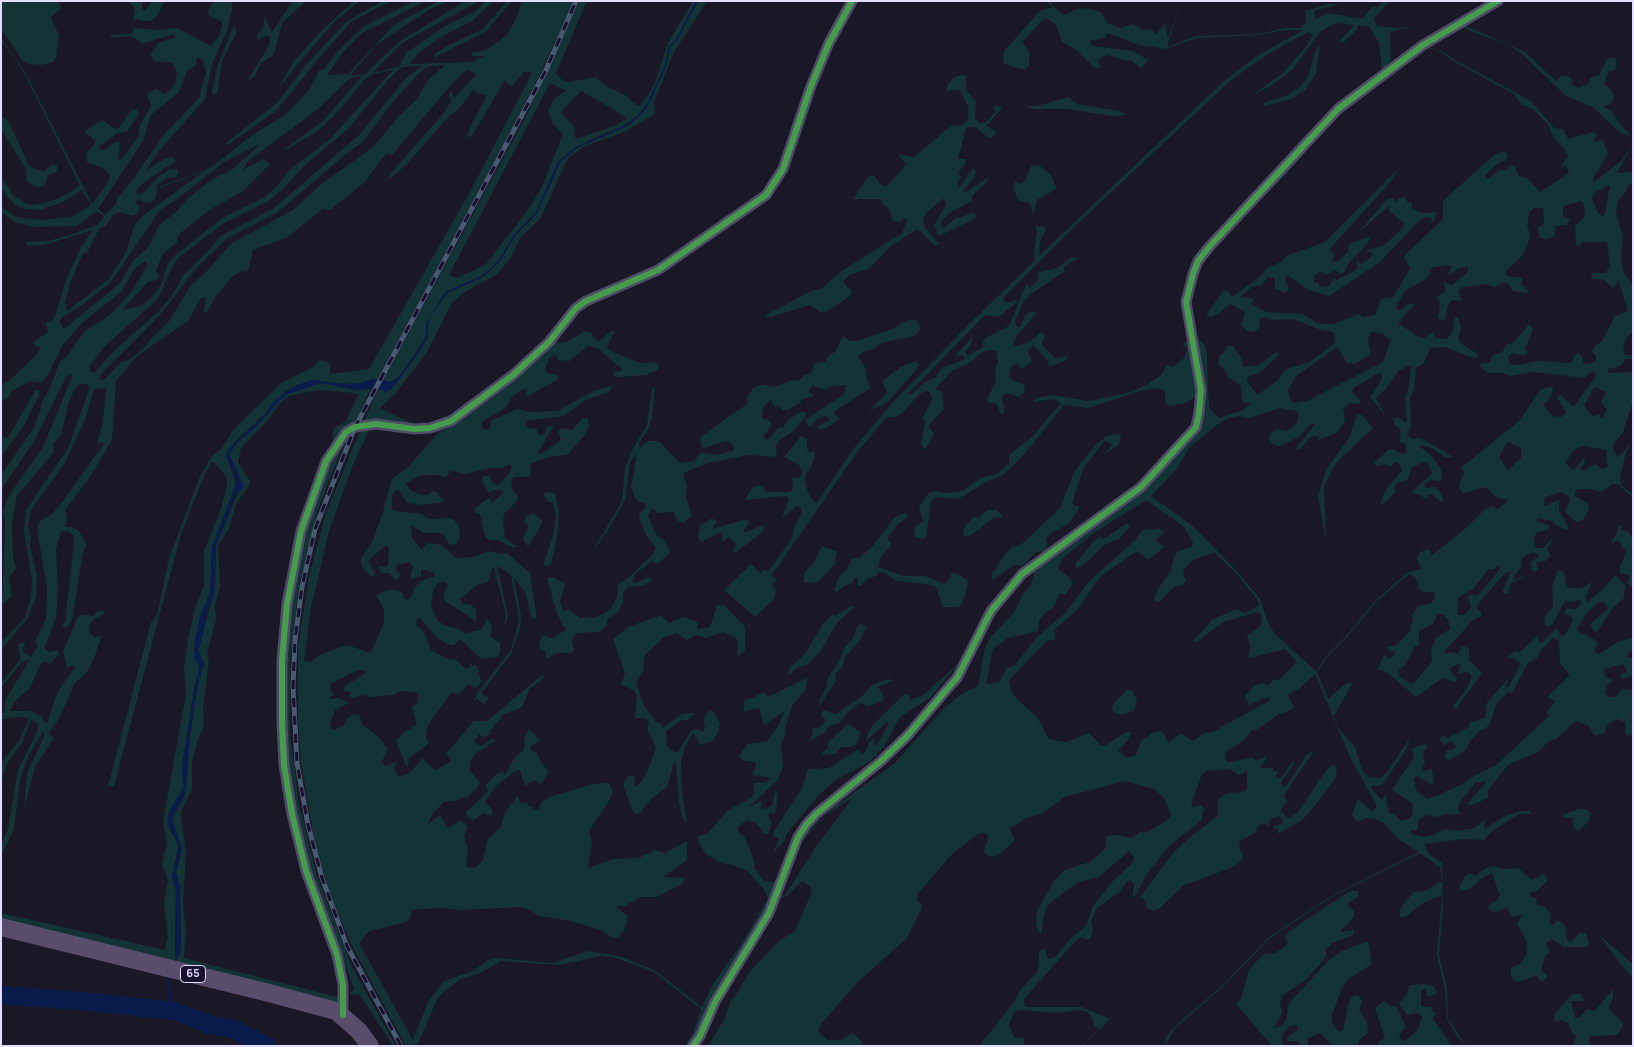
<!DOCTYPE html>
<style>
body{margin:0}
#map{position:relative;width:1634px;height:1047px;overflow:hidden;background:#1a1727;font-family:Manrope,sans-serif}
canvas{display:block}
.frame{position:absolute;inset:0;border:2px solid #e4ddff;pointer-events:none}
</style>
<div id="map">
<canvas width="1634" height="1047"></canvas>
<div class="frame"></div>
</div>
<script>
const ctx = document.querySelector('canvas').getContext('2d');
ctx.lineJoin = 'round';
function paint(path, color) { ctx.fillStyle = color; ctx.fill(path, 'evenodd'); }
const toPath = rows => new Path2D(rows.map(r => 'M' + r).join(''));
function trace(path, color, width, dash) { ctx.strokeStyle = color; ctx.lineWidth = width; ctx.lineCap = dash ? 'butt' : 'round'; ctx.setLineDash(dash || []); ctx.stroke(path); }
function write(font, color, halo, rows, align = 'center') {
  ctx.font = font + ' Manrope,sans-serif'; ctx.lineWidth = 4; ctx.setLineDash([]); ctx.textBaseline = 'middle'; ctx.strokeStyle = halo; ctx.fillStyle = color; for (const [text, x, y, turn = 0] of rows) {
    ctx.save(); ctx.translate(x, y); ctx.rotate((+turn || 0) * Math.PI / 180); ctx.textAlign = isNaN(turn) ? turn : align; if (halo) ctx.strokeText(text, 0, 0); ctx.fillText(text, 0, 0); ctx.restore();
  }
}
paint(toPath([
 [1,1,57,1,60,4,61,8,51,18,59,35,56,58,53,62,41,65,28,64,23,61,1,29],
 [128,1,142,1,142,9,145,10,153,1,164,1,158,15,151,21,143,21,133,19,135,9],
 [215,1,232,1,232,9,227,31,212,64,205,99,158,152,146,171,164,159,173,157,176,161,144,182,137,189,136,195,143,193,159,176,171,169,178,170,177,177,167,178,157,185,157,188,212,167,251,136,286,114,309,90,319,71,324,69,336,53,364,26,414,1,426,1,362,33,343,52,327,75,348,74,395,24,439,1,448,1,430,9,376,45,350,76,365,74,399,42,465,1,479,1,402,43,372,73,399,67,406,53,445,26,474,12,486,1,494,1,472,21,441,37,418,53,410,64,472,62,484,56,473,56,470,53,486,50,506,36,516,19,522,1,574,1,542,71,377,380,361,383,344,384,312,380,295,386,283,393,265,414,234,443,226,454,236,484,212,547,210,593,200,617,195,639,194,651,196,661,200,666,195,685,183,760,182,775,184,787,168,814,169,828,179,845,172,875,176,892,175,960,178,958,181,944,180,889,176,872,181,854,175,828,172,819,185,794,190,735,198,683,204,664,198,651,215,587,216,546,242,482,229,454,238,442,260,422,278,401,289,393,321,383,360,390,373,388,369,392,353,426,332,446,333,432,336,427,346,421,358,395,355,393,319,390,289,396,280,403,268,420,241,448,238,462,250,481,249,486,236,504,229,529,218,545,220,586,215,605,216,619,207,653,209,661,203,708,204,727,198,738,192,761,192,790,182,809,181,816,186,854,183,903,186,931,184,958,341,998,339,1004,1,919,1,913,165,950,168,937,164,903,168,880,162,864,167,842,163,822,186,694,184,669,188,639,195,608,204,585,204,551,221,509,227,485,227,478,215,463,212,462,205,473,181,534,114,786,108,786,151,622,157,615,169,558,200,476,211,457,222,448,233,430,281,383,313,367,319,360,327,361,330,365,330,374,369,369,471,190,531,75,530,71,524,72,513,85,509,85,505,80,473,134,469,138,467,135,470,128,487,95,477,93,474,89,456,112,450,115,407,164,389,180,390,174,442,115,451,102,449,94,452,91,454,98,476,75,469,70,463,73,450,86,392,155,387,154,380,161,365,182,330,210,323,209,286,238,253,250,248,271,240,272,232,277,216,296,207,312,203,313,206,302,205,297,201,298,188,321,137,356,116,381,112,440,90,477,65,510,67,516,66,527,72,527,79,531,87,546,84,549,82,558,72,620,68,627,64,628,62,626,65,622,74,542,73,535,67,531,61,531,56,549,58,590,56,618,44,648,49,652,57,650,59,654,50,664,44,661,40,665,30,688,14,702,10,711,31,711,42,717,45,723,47,723,58,691,75,667,72,665,67,669,63,651,78,617,82,615,94,616,97,611,103,610,104,614,94,619,89,626,90,633,93,636,96,637,102,635,93,661,87,672,75,683,59,719,52,728,49,734,54,738,35,767,24,809,27,773,44,737,44,730,28,757,20,780,14,829,1,856,1,846,8,829,18,770,38,729,38,724,31,719,22,743,7,763,1,785,1,763,20,739,29,718,14,717,1,720,1,714,4,713,6,699,30,659,22,662,1,688,1,683,20,660,18,644,25,642,23,652,31,657,38,645,35,642,46,619,47,588,37,528,40,521,52,514,63,501,105,442,97,444,103,421,106,388,94,389,86,417,65,463,31,510,28,525,31,538,30,547,37,575,36,597,27,619,1,650,1,642,25,618,31,597,32,578,24,532,26,510,68,448,89,390,88,384,79,384,75,389,69,401,61,435,53,444,54,452,17,496,12,523,13,557,16,568,9,578,12,596,2,605,5,522,3,510,10,494,43,447,72,377,71,374,66,377,33,443,1,490,1,475,33,429,40,411,42,401,49,390,60,361,67,356,84,332,112,313,131,292,147,266,146,261,135,268,122,291,83,322,62,346,48,375,41,383,30,381,12,391,7,399,1,401,1,386,10,380,37,354,40,348,32,343,48,332,46,323,54,319,66,280,81,247,93,230,44,245,28,246,25,242,48,241,73,234,97,225,104,217,97,211,77,226,35,227,15,222,1,212,1,206,15,217,41,220,72,217,91,205,82,190,61,203,48,207,41,210,26,209,15,205,1,189,1,176,14,196,28,204,35,205,57,199,80,186,23,71,9,50,1,42,1,38,24,70,92,204,108,183,110,175,103,168,87,162,86,153,95,144,95,140,86,133,86,130,103,120,115,129,119,128,131,110,137,109,139,114,127,132,118,133,99,146,100,150,104,150,115,142,120,142,118,159,121,160,138,137,140,125,151,106,147,95,149,92,157,89,164,94,168,92,175,84,177,73,173,63,155,61,150,55,158,43,176,37,174,34,142,44,140,41,129,36,112,38,110,35,132,34,134,28,158,30,177,28,211,46,219,36,222,26,222,22,210,16,208,13,210,6],
 [197,57,203,60,206,73,199,98,161,138,132,181,117,198,116,204,105,215,98,209,143,141,151,115,179,92,187,71,196,65],
 [445,65,428,80,416,100,399,116,373,147,320,185,293,210,232,243,205,273,191,285,170,320,149,341,146,346,131,359,121,362,105,379,101,380,99,378,102,373,159,316,198,266,228,238,277,213,347,153,363,142,392,103,418,74,429,66],
 [410,66,422,66,406,78,359,135,274,208,219,237,211,248,182,277,172,296,158,312,114,351,94,373,90,371,89,367,104,347,158,299,171,269,178,258,223,224,267,202,283,189,304,166,349,128,388,80,400,68],
 [393,70,330,139,289,170,279,184,263,198,222,218,176,255,168,263,162,283,152,297,141,306,122,310,148,282,157,280,159,276,156,271,162,255,177,242,179,234,211,209,242,192,270,164,263,159,243,170,248,161,317,110,350,78,362,76,323,121,286,148,284,151,319,130,338,112,365,79,373,74],
 [260,144,233,169,211,180,187,199,176,212,159,225,149,246,133,261,120,283,64,329,60,323,61,318,79,307,110,283,160,210,176,200,224,162],
 [206,170,145,214,135,224,126,252,109,279,67,311,65,302,72,278,83,253,87,253,99,229,106,226,113,215,119,212,133,216,137,214,140,208,138,204,134,203,137,200,139,199,145,203,151,202,155,199,157,189],
 [306,1,282,23,274,55,261,63,255,76,246,83,270,44,269,35,257,40,257,35,264,27,264,16,272,32,292,2],
 [360,1,334,22,279,87,293,62,322,30,353,2],
 [382,1,390,1,351,22,319,58,277,110,228,145,225,144,278,102,305,66,346,22],
 [507,1,512,1,486,31,434,58,435,54,447,46,483,29],
 [579,1,587,1,556,73,562,80,569,82,595,77,606,86,627,96,632,102,638,105,641,105,654,85,668,43,693,1,696,1,675,41,669,46,665,65,649,100,638,116,620,128,591,139,559,161,536,212,514,235,499,260,482,276,447,291,426,324,426,336,406,368,395,380,390,382,383,380,524,120],
 [550,83,566,91,555,98,548,110,552,123,563,134,541,189,527,211,486,264,457,278,449,275],
 [581,91,606,105,627,118,616,125,577,139,574,136,575,128,561,112],
 [698,1,707,1,674,52,654,102,655,114,624,132,585,146,568,158,540,219,521,237,510,259,496,275,465,292,452,303,427,352,395,394,380,408,407,421,423,425,469,407,430,426,364,421,378,390,391,389,422,348,428,337,428,324,430,318,443,297,448,293,483,277,500,261,515,236,532,219,550,186,560,162,577,148,629,125,646,109,666,66,670,47,676,42],
 [1046,1,1052,1,1051,4,1063,15,1080,8,1090,9,1102,13,1107,23,1120,28,1133,24,1144,30,1150,29,1156,34,1165,23,1168,39,1181,1,1167,47,1196,36,1258,34,1285,28,1300,28,1306,22,1305,11,1328,4,1340,4,1314,11,1316,19,1328,13,1362,19,1372,7,1378,7,1384,1,1390,1,1374,18,1377,26,1398,28,1456,23,1405,28,1390,32,1391,64,1382,71,1379,43,1370,27,1358,25,1357,30,1344,42,1340,41,1354,25,1335,23,1320,32,1293,69,1271,86,1252,95,1283,73,1304,49,1313,35,1308,32,1289,42,1259,60,1229,82,1074,227,1003,298,1006,303,1017,300,1016,303,999,317,985,315,907,395,912,394,925,382,935,378,942,368,965,359,963,355,955,356,973,336,971,344,965,352,968,356,983,347,983,341,987,337,1009,326,1026,285,1028,284,1030,288,1038,280,1039,276,1036,273,1057,268,1071,258,1078,258,1063,267,1065,271,1030,295,1023,302,1015,321,1016,326,1020,327,1026,314,1032,311,1037,313,1017,335,1013,344,1016,346,1027,343,1042,332,1045,336,1042,342,1043,346,1055,358,1069,356,1065,361,1049,367,1048,361,1033,345,1028,351,1032,362,1021,369,1017,363,1012,366,1009,373,1011,379,1024,385,1025,391,1020,397,1006,393,1002,398,1005,412,1001,414,996,403,989,403,987,399,996,381,995,371,998,361,996,351,990,350,983,352,966,365,953,370,936,388,938,391,942,391,944,409,931,423,929,427,934,434,925,450,921,445,925,421,922,419,932,400,931,394,928,391,921,393,902,413,896,417,886,418,858,451,772,575,777,580,772,584,776,591,774,599,755,617,724,590,751,564,760,573,765,569,768,572,792,538,794,528,801,514,801,508,797,506,782,518,789,498,785,496,745,500,752,488,758,485,764,488,766,492,789,492,793,489,792,478,800,478,802,471,799,465,784,457,801,436,807,439,807,449,809,452,814,451,815,456,811,467,805,476,805,482,808,493,816,504,854,448,893,402,969,324,1035,260,1034,249,1037,234,1036,225,1038,227,1043,226,1046,230,1040,241,1039,256,1226,79,1257,56,1303,30,1285,30,1258,35,1197,38,1165,49,1139,45,1107,33,1105,38,1089,41,1093,46,1133,51,1148,60,1141,69,1131,60,1126,61,1108,55,1099,58,1098,62,1101,67,1095,68,1076,50,1062,42,1056,25,1050,20,1044,19,1022,42,1029,51,1029,66,1024,70,1007,65,1003,62,1004,51,1039,12,1044,9,1053,8],
 [1462,24,1525,52,1556,81,1562,76,1568,76,1573,80,1572,84,1575,87,1580,88,1589,83,1590,78,1599,75,1607,59,1614,57,1617,63,1616,68,1613,71,1609,71,1604,84,1612,91,1614,98,1611,104,1604,106,1612,112,1625,130,1633,137,1619,132,1594,108,1565,95,1520,52,1504,43,1462,28,1429,47,1443,52,1455,60,1531,101,1554,128,1563,129,1568,139,1593,132,1597,134,1594,142,1603,140,1608,154,1593,178,1594,182,1622,160,1633,144,1617,173,1633,172,1633,183,1628,184,1627,190,1618,201,1616,213,1623,237,1621,258,1624,273,1633,286,1633,332,1626,338,1623,349,1625,355,1633,355,1633,359,1626,359,1620,366,1608,369,1608,373,1633,372,1633,401,1623,433,1614,443,1613,450,1618,457,1632,443,1626,453,1620,476,1621,485,1633,494,1633,498,1618,484,1612,484,1602,492,1590,489,1578,489,1575,492,1575,496,1588,504,1589,509,1583,520,1576,522,1565,512,1570,499,1568,496,1561,492,1545,497,1544,506,1559,500,1559,510,1568,526,1567,530,1553,524,1554,521,1537,518,1537,521,1550,526,1547,530,1537,532,1534,537,1535,548,1543,548,1554,537,1547,550,1551,555,1549,558,1546,561,1536,562,1538,569,1535,572,1532,571,1530,562,1539,557,1537,554,1533,552,1522,558,1521,567,1513,578,1514,580,1523,576,1524,577,1511,583,1508,593,1503,594,1503,590,1511,571,1504,574,1478,604,1476,608,1481,612,1481,616,1473,620,1444,652,1445,654,1450,652,1458,654,1462,646,1466,647,1469,649,1469,660,1482,673,1456,709,1454,708,1455,703,1464,693,1472,677,1469,672,1458,673,1460,663,1451,667,1450,670,1457,679,1455,682,1443,678,1416,697,1388,673,1378,669,1384,654,1389,659,1395,654,1393,651,1385,648,1397,645,1410,631,1411,624,1413,622,1412,615,1418,606,1430,604,1435,598,1434,592,1423,592,1419,589,1416,578,1409,574,1377,601,1349,635,1328,656,1317,672,1328,699,1343,686,1349,682,1352,684,1334,716,1339,729,1355,747,1363,772,1370,778,1381,778,1387,772,1410,738,1406,750,1387,778,1383,784,1378,786,1373,785,1371,788,1382,800,1385,794,1389,813,1394,814,1401,821,1408,819,1413,815,1412,803,1392,790,1414,757,1412,748,1426,744,1427,748,1423,753,1425,763,1422,768,1424,771,1432,769,1434,781,1432,785,1417,776,1414,779,1416,790,1428,799,1463,784,1474,776,1495,766,1549,716,1547,712,1555,701,1548,698,1550,694,1570,675,1560,663,1559,641,1553,638,1542,649,1537,658,1528,663,1512,693,1508,692,1497,703,1489,726,1479,731,1470,741,1466,750,1450,760,1446,759,1445,755,1447,750,1455,749,1456,746,1451,741,1445,745,1439,740,1442,736,1448,738,1469,727,1470,722,1485,718,1487,710,1485,707,1488,701,1510,677,1505,688,1509,686,1521,663,1515,659,1507,658,1515,651,1518,653,1522,650,1539,635,1538,640,1541,643,1557,628,1560,635,1564,636,1573,621,1572,617,1564,613,1567,608,1577,609,1581,603,1580,600,1570,602,1565,600,1554,622,1549,627,1545,625,1544,618,1553,606,1552,587,1558,570,1564,572,1567,588,1581,588,1592,582,1586,598,1587,602,1602,590,1615,575,1625,585,1624,598,1612,609,1597,632,1594,632,1590,624,1609,608,1603,602,1599,602,1587,612,1577,630,1599,642,1594,651,1599,654,1619,641,1627,640,1633,637,1633,650,1628,653,1628,657,1633,658,1633,676,1621,679,1620,675,1627,671,1623,664,1605,669,1604,672,1606,678,1613,680,1607,686,1605,693,1608,697,1615,697,1622,689,1633,690,1633,735,1626,736,1625,722,1617,719,1608,724,1604,733,1595,736,1588,725,1576,721,1556,739,1549,741,1538,752,1508,765,1488,790,1488,798,1472,805,1467,804,1487,781,1475,783,1460,802,1458,807,1460,815,1446,814,1436,817,1425,815,1418,821,1418,830,1411,830,1410,833,1414,835,1424,837,1434,835,1444,829,1457,831,1474,828,1484,821,1485,829,1503,817,1520,811,1529,811,1531,814,1519,814,1491,832,1484,840,1463,839,1424,844,1429,854,1442,863,1443,905,1439,955,1447,990,1448,1018,1466,1046,1456,1035,1447,1018,1445,990,1437,955,1442,895,1423,903,1405,917,1400,917,1400,909,1413,892,1425,891,1442,881,1440,867,1420,853,1328,899,1269,939,1224,986,1175,1028,1165,1046,1166,1037,1174,1027,1223,985,1268,938,1328,898,1419,852,1398,839,1384,823,1375,819,1367,818,1358,821,1353,818,1352,814,1358,799,1372,812,1377,806,1351,759,1315,674,1300,688,1288,695,1294,707,1292,710,1279,714,1258,729,1252,730,1244,740,1226,752,1225,757,1227,762,1253,758,1256,761,1268,756,1260,768,1273,768,1273,771,1277,771,1278,773,1276,776,1281,778,1292,762,1294,764,1281,782,1283,787,1287,785,1307,754,1314,751,1284,795,1287,802,1281,809,1281,812,1288,818,1298,812,1327,769,1335,764,1337,776,1309,813,1301,821,1279,833,1277,833,1279,828,1273,829,1273,827,1283,823,1280,816,1270,819,1268,826,1263,823,1257,826,1256,832,1240,841,1239,846,1243,856,1240,862,1231,868,1184,885,1160,908,1154,911,1147,908,1144,899,1140,897,1172,854,1191,836,1218,816,1218,799,1228,793,1243,792,1247,789,1247,771,1239,775,1229,769,1208,771,1202,774,1191,804,1193,807,1200,805,1204,808,1201,821,1170,845,1146,875,1137,894,1132,898,1134,884,1131,880,1127,881,1120,892,1097,908,1091,920,1093,931,1091,937,1088,940,1081,937,1073,944,1023,1000,1026,1007,1082,1007,1110,1019,1083,1046,1082,1046,1099,1029,1094,1026,1092,1017,1087,1012,1079,1010,1057,1013,1021,1010,1014,1012,1009,1025,1014,1038,1024,1038,1024,1046,979,1046,1014,1002,1020,990,1038,971,1039,951,1045,948,1048,959,1055,957,1073,936,1086,926,1093,906,1113,881,1133,862,1134,857,1129,851,1099,877,1078,882,1055,899,1048,905,1044,915,1041,934,1036,926,1037,911,1054,881,1064,870,1090,862,1106,848,1106,836,1116,835,1131,838,1141,831,1146,833,1167,820,1171,815,1164,798,1154,789,1125,781,1065,797,1043,813,1027,818,1010,828,1015,840,999,855,992,857,986,855,984,851,988,838,986,833,978,834,951,855,917,895,917,901,922,905,921,910,907,938,858,982,821,1024,818,1031,827,1040,841,1040,853,1033,862,1042,863,1046,708,1046,725,1018,731,1000,734,998,751,970,780,940,795,931,812,891,811,888,802,881,788,895,779,899,780,897,785,895,817,845,851,800,847,801,826,815,797,847,806,833,834,807,895,763,946,706,963,693,978,686,985,648,991,637,1015,611,1023,594,1030,586,1036,568,1116,512,1143,490,1199,432,1204,414,1205,395,1191,320,1190,296,1197,270,1206,254,1334,117,1430,43],
 [1426,48,1437,50,1455,62,1514,94,1522,105,1533,109,1549,126,1553,137,1567,152,1568,157,1559,168,1566,165,1569,173,1540,192,1527,178,1519,176,1515,166,1512,165,1504,171,1501,169,1487,179,1485,175,1499,163,1505,161,1508,157,1506,152,1502,151,1493,156,1447,197,1443,202,1443,219,1408,252,1404,257,1410,269,1393,297,1381,299,1375,315,1363,317,1358,314,1334,324,1319,324,1303,314,1266,312,1250,303,1254,301,1252,298,1240,297,1253,286,1262,285,1268,277,1275,278,1275,288,1285,293,1289,289,1285,280,1287,275,1309,290,1329,296,1380,262,1419,221,1425,217,1432,219,1430,223,1434,220,1437,212,1423,213,1412,208,1411,202,1408,203,1405,198,1401,197,1395,202,1393,198,1386,200,1358,233,1388,207,1391,213,1404,223,1402,229,1383,246,1366,250,1372,253,1372,256,1362,264,1356,260,1358,267,1356,270,1337,280,1334,279,1329,286,1321,287,1318,283,1314,283,1314,276,1320,271,1326,275,1336,270,1340,274,1344,273,1348,264,1368,243,1370,238,1368,237,1349,244,1348,252,1338,261,1333,262,1334,255,1329,250,1392,180,1397,170,1325,242,1286,256,1281,262,1267,268,1261,276,1232,297,1228,291,1224,290,1206,315,1211,317,1218,314,1230,304,1245,312,1241,325,1247,331,1253,332,1258,329,1260,326,1259,321,1265,317,1274,320,1293,319,1321,330,1334,332,1335,336,1334,343,1322,353,1309,362,1285,370,1278,380,1257,395,1247,381,1247,377,1261,372,1280,354,1276,352,1259,365,1243,367,1241,357,1233,346,1227,346,1224,352,1219,356,1218,363,1226,372,1228,377,1241,386,1242,401,1251,404,1241,411,1219,418,1209,408,1207,354,1205,345,1197,338,1192,316,1192,289,1201,266,1220,240,1287,173,1335,118],
 [1607,186,1610,186,1604,217,1598,213,1592,199,1593,194],
 [1581,201,1584,205,1585,216,1575,226,1576,244,1578,246,1583,242,1607,242,1610,267,1605,273,1592,273,1591,277,1593,279,1604,280,1612,287,1615,287,1618,279,1628,311,1615,316,1602,341,1595,346,1592,352,1596,355,1596,360,1592,363,1583,364,1583,358,1579,353,1575,354,1572,362,1569,363,1538,361,1517,365,1510,364,1508,357,1512,353,1524,356,1528,353,1525,349,1533,329,1529,324,1514,342,1506,345,1503,351,1492,356,1490,362,1480,364,1481,368,1489,373,1503,373,1510,376,1534,372,1584,378,1593,371,1596,376,1573,407,1561,395,1557,397,1566,413,1562,417,1553,416,1543,405,1551,396,1553,389,1550,386,1540,390,1520,420,1462,467,1464,474,1460,481,1459,488,1463,493,1486,487,1495,497,1507,500,1504,504,1498,509,1493,506,1484,510,1465,529,1431,556,1431,551,1427,549,1419,553,1417,559,1422,569,1408,572,1376,600,1348,634,1327,655,1316,671,1275,634,1268,623,1260,599,1238,572,1193,526,1151,496,1177,469,1190,447,1218,424,1229,418,1239,416,1249,418,1280,408,1296,411,1299,415,1296,424,1287,431,1277,429,1272,432,1269,438,1271,443,1279,446,1297,438,1311,424,1315,424,1296,448,1299,450,1312,436,1318,436,1318,440,1337,433,1345,421,1343,408,1350,403,1360,404,1360,400,1352,392,1354,388,1380,372,1382,376,1381,381,1370,397,1386,416,1376,398,1386,389,1398,371,1408,366,1411,367,1409,386,1405,399,1407,420,1406,423,1398,417,1393,419,1394,424,1401,430,1399,441,1406,445,1407,453,1402,454,1393,449,1388,450,1374,463,1376,466,1385,464,1390,467,1395,462,1399,464,1402,470,1385,491,1380,503,1383,504,1395,493,1395,484,1408,479,1411,468,1424,462,1429,465,1432,473,1412,492,1427,499,1428,495,1433,495,1442,503,1443,498,1439,490,1435,487,1426,488,1424,485,1432,479,1435,481,1442,480,1441,469,1431,455,1420,447,1421,445,1432,448,1445,457,1453,457,1425,440,1419,438,1412,439,1407,435,1411,426,1410,397,1414,391,1416,368,1424,363,1430,348,1444,347,1474,358,1478,357,1478,354,1460,343,1458,338,1461,328,1459,319,1455,317,1452,333,1447,339,1435,338,1433,332,1424,338,1417,336,1398,323,1415,304,1408,304,1399,311,1396,308,1398,303,1406,290,1426,279,1430,273,1431,268,1448,265,1452,267,1447,276,1460,268,1468,267,1468,272,1452,285,1443,282,1446,291,1436,297,1440,302,1438,318,1442,321,1445,320,1448,305,1452,300,1462,301,1458,291,1460,288,1485,284,1495,287,1503,283,1507,283,1513,291,1526,293,1529,291,1522,285,1522,278,1507,276,1505,272,1523,255,1529,241,1530,234,1527,225,1530,211,1534,208,1543,208,1544,224,1538,227,1538,232,1540,238,1547,239,1555,236,1555,226,1567,225,1570,220,1563,215,1563,206],
 [1371,332,1382,333,1391,340,1383,362,1307,401,1293,403,1290,400,1288,390,1296,376,1337,347,1347,363,1355,364,1371,354,1368,340],
 [1595,387,1606,392,1601,402,1607,410,1602,418,1598,414,1593,417,1584,405],
 [1507,442,1521,448,1521,458,1508,470,1499,457],
 [1585,446,1606,450,1608,467,1602,469,1595,464,1583,471,1581,468,1586,461,1583,459,1573,470,1565,463,1574,450],
 [1146,500,1183,526,1193,542,1192,546,1177,552,1174,557,1171,571,1158,589,1154,600,1157,602,1161,600,1174,587,1183,585,1186,580,1183,575,1184,569,1192,561,1214,552,1236,573,1258,600,1259,606,1244,613,1237,609,1213,619,1194,640,1197,642,1223,622,1258,612,1261,615,1262,621,1260,627,1247,635,1250,646,1248,657,1250,658,1285,649,1297,662,1280,679,1272,681,1268,685,1262,683,1254,686,1245,696,1249,706,1263,698,1270,698,1270,700,1267,702,1212,732,1204,733,1193,741,1181,734,1168,743,1164,733,1161,731,1154,732,1141,741,1136,755,1128,758,1118,751,1128,740,1131,732,1126,732,1106,745,1101,745,1089,733,1066,742,1049,739,1037,717,1017,699,1011,690,1009,680,1047,641,1056,639,1054,630,1077,610,1101,576,1137,551,1147,559,1151,558,1164,547,1156,541,1164,532,1158,528,1152,530,1143,529,1135,540,1088,582,1066,612,1036,638,1014,666,1007,668,999,682,986,684,993,649,1008,638,1038,631,1039,620,1046,612,1054,607,1059,594,1066,594,1073,583,1069,577,1058,569,1063,558,1094,533],
 [1499,566,1500,569,1481,592,1476,596,1470,594,1468,598,1471,606,1469,610,1464,615,1458,615,1458,598,1472,590,1489,569,1493,570],
 [1442,614,1448,619,1450,629,1436,638,1431,649,1432,661,1415,682,1411,684,1399,676,1398,670,1405,666,1415,646,1419,645,1419,631,1434,623,1437,615],
 [234,25,237,32,222,61,217,93,213,96,212,91,218,64],
 [1320,45,1316,73,1306,90,1289,100,1263,106,1263,103,1268,101,1288,95,1301,86,1309,74,1315,51],
 [962,75,966,76,966,90,976,101,975,119,979,123,985,123,996,112,993,108,995,105,1002,108,986,126,995,130,997,133,992,137,989,138,975,127,966,128,958,159,965,159,965,164,958,173,961,177,957,184,959,188,973,168,976,171,974,178,964,190,965,193,989,177,985,184,972,196,972,201,951,212,942,220,941,227,944,228,957,217,961,218,968,214,975,213,976,218,939,236,936,234,937,230,934,225,946,205,944,198,927,212,923,219,925,227,939,244,934,245,920,231,916,230,891,246,869,269,849,275,843,282,852,291,850,296,829,310,821,313,810,305,770,317,764,316,809,292,822,288,840,272,902,233,907,220,904,218,900,223,892,220,889,209,882,204,881,199,853,199,868,177,874,175,880,184,886,187,906,165,898,154,914,157,946,130,953,125,960,126,968,120,968,107,960,90,947,91,947,86,954,77],
 [1068,97,1077,104,1120,111,1126,115,1112,116,1069,109,1035,109,1025,106,1037,106],
 [1,115,9,122,29,166,43,172,51,165,57,165,57,172,48,175,45,186,37,187,27,182,26,169,1,129],
 [1039,165,1052,176,1056,189,1037,200,1034,214,1030,203,1018,200,1013,187,1015,181,1020,184,1024,182,1031,166],
 [908,320,916,320,921,328,915,336,881,343,874,349,864,351,858,356,866,369,867,380,871,388,836,410,834,414,840,418,829,427,821,430,818,428,818,426,830,420,826,415,816,420,811,427,808,426,805,420,844,394,846,385,832,386,826,390,812,386,809,389,809,392,815,396,802,399,800,403,788,410,783,410,778,406,776,409,771,400,767,403,763,409,762,418,768,420,772,424,764,436,765,439,768,440,779,427,783,428,788,420,802,411,807,413,795,430,779,441,776,445,777,457,747,455,709,463,685,472,683,477,687,484,686,496,692,516,683,523,678,521,673,512,658,513,652,508,648,516,657,536,664,540,671,552,657,564,651,561,644,567,636,573,632,582,635,583,649,577,652,580,645,585,628,587,623,592,623,603,618,612,607,619,607,625,604,628,599,632,576,633,572,640,574,650,571,653,556,653,548,658,545,656,546,652,540,648,539,645,542,635,552,638,566,630,557,614,547,578,552,577,565,584,560,602,563,611,569,610,580,618,595,617,610,610,617,597,618,585,627,579,654,553,656,548,646,535,639,518,639,514,646,507,646,504,639,502,635,498,631,487,636,460,635,454,630,463,625,500,607,532,592,552,622,501,625,468,633,448,647,425,652,388,655,387,652,418,648,430,639,442,640,448,648,441,659,441,680,463,694,461,701,452,717,455,724,453,734,450,733,445,726,441,705,448,701,447,700,437,747,404,747,397,753,388,763,384,774,387,793,380,798,381,803,376,811,373,814,365,819,362,825,362,829,355,835,352,843,336,850,341,856,341,892,329],
 [585,331,591,332,593,338,599,341,611,331,615,331,607,347,611,351,640,363,654,362,658,365,658,370,646,375,618,377,614,376,614,372,622,371,622,369,597,348,588,346,568,362,567,360,558,361,556,355,549,358,545,370,548,373,559,376,557,380,528,396,526,394,527,389,521,390,512,397,505,408,482,422,482,428,489,430,492,420,517,409,529,412,557,411,593,391,613,385,609,392,586,400,564,416,525,421,527,428,537,429,537,434,540,435,545,434,545,428,549,426,553,427,538,453,541,454,561,440,558,432,561,428,573,430,582,418,588,419,589,426,584,436,567,455,549,457,530,464,531,474,527,477,514,477,511,481,513,491,518,496,517,501,504,514,503,520,505,538,517,547,512,547,497,540,489,540,485,536,480,514,475,512,475,508,480,504,487,499,490,499,492,503,505,491,495,490,489,493,481,480,484,476,489,476,493,483,498,485,510,472,512,467,509,464,502,468,491,468,466,474,451,471,445,478,438,475,422,475,406,483,410,490,422,495,427,495,433,491,438,493,444,502,422,505,407,503,398,489,392,494,392,510,394,511,421,514,429,519,446,518,454,520,459,526,460,538,457,543,453,545,449,544,444,535,440,533,424,533,411,525,412,538,421,549,428,543,442,545,456,558,472,557,489,551,500,554,507,553,530,573,537,618,532,619,525,592,514,578,521,615,520,628,511,654,482,692,484,696,489,697,484,704,477,699,473,702,478,692,511,650,519,619,511,575,497,566,508,615,500,644,500,653,497,657,481,659,460,639,454,645,449,645,437,638,420,618,417,618,416,625,424,632,431,650,450,660,453,658,467,669,470,667,470,662,472,666,475,665,480,672,478,674,482,681,476,688,469,684,458,695,454,692,451,693,428,725,426,737,429,743,409,758,408,767,406,766,396,741,404,732,417,725,412,707,418,702,417,693,401,691,393,695,368,697,364,695,351,698,348,695,352,693,343,691,344,687,367,672,362,670,357,671,331,683,330,690,335,695,329,697,329,699,339,698,349,703,335,710,330,725,332,729,336,729,343,726,346,719,354,714,359,715,363,725,379,737,388,749,382,761,385,766,397,762,394,768,397,775,400,777,412,771,422,758,435,770,451,761,446,754,474,721,487,721,543,674,544,678,529,689,524,704,519,709,504,714,490,731,491,734,483,737,479,734,474,742,481,746,492,739,495,739,495,741,475,754,470,763,470,771,480,782,477,788,467,798,463,797,457,801,444,802,433,813,427,825,440,815,448,828,460,820,468,826,464,836,468,849,466,867,475,868,483,860,488,839,501,827,505,812,518,795,521,804,527,802,528,807,532,806,534,810,539,809,541,802,552,796,593,784,609,783,613,792,609,801,589,831,592,843,588,868,613,859,639,858,655,850,665,853,687,841,687,860,663,877,686,878,682,884,657,897,640,897,625,906,616,906,628,917,625,929,619,937,614,938,598,929,571,921,540,916,523,907,458,910,441,908,411,910,411,917,407,922,369,931,359,943,413,1040,428,1002,444,981,473,971,488,960,497,958,554,963,587,951,619,956,654,970,702,1007,713,984,742,943,768,898,763,888,747,871,729,863,726,865,719,862,706,854,698,842,698,836,707,834,728,810,751,798,754,794,754,783,766,782,770,778,752,775,756,766,755,762,742,760,739,755,748,744,767,741,777,728,784,713,783,712,764,725,759,708,744,711,744,701,765,692,768,697,807,678,806,689,792,706,786,725,785,735,781,744,783,767,778,780,750,806,762,801,760,809,768,808,772,805,775,791,778,791,776,810,774,814,771,812,768,815,772,822,768,834,764,834,758,825,748,820,741,824,738,828,739,833,744,836,750,850,755,864,754,868,764,881,775,882,788,851,768,908,689,1046,685,1046,694,1031,701,1009,654,972,616,958,601,956,559,965,501,961,478,974,460,979,438,997,418,1044,406,1046,351,944,330,894,315,844,301,762,298,724,298,646,310,572,326,513,342,474,360,431,370,428,353,465,329,531,311,608,304,661,311,662,319,655,347,645,371,653,384,623,384,610,377,596,381,592,393,589,403,593,403,598,407,600,411,597,414,588,421,581,435,576,434,573,421,569,421,576,412,579,410,577,413,567,409,562,397,565,396,570,401,575,395,581,390,573,381,573,378,566,385,567,388,565,389,549,386,545,368,561,374,571,375,576,370,576,361,565,361,559,372,542,382,515,392,479,409,466,437,434,462,420,500,392,553,343,566,342],
 [493,566,506,614,504,631,499,642,490,637,492,627,487,619,481,630,464,633,459,629,444,625,437,620,431,606,433,591,438,583,443,581,448,584,443,597,445,601,476,621,476,610,471,605,463,604,460,599,477,585,488,582],
 [1189,340,1198,396,1183,404,1168,406,1165,401,1165,391,1158,388,1140,391,1088,408,1064,405,1022,457,1002,476,988,481,958,499,935,497,931,502,926,538,921,539,915,536,914,528,923,521,919,508,927,495,933,491,945,493,962,491,981,478,997,474,1009,463,1009,455,1032,437,1060,404,1058,401,1052,399,1033,402,1037,398,1052,395,1088,401,1132,392,1148,384,1161,375,1167,365,1173,367,1185,357,1187,349,1182,344],
 [916,361,920,365,888,402,869,411,887,393,883,382,885,379,899,368],
 [39,390,39,395,25,424,1,457,1,434,5,438,8,438,35,391],
 [1357,415,1362,415,1373,428,1337,462,1324,486,1326,541,1318,496,1327,468,1349,438],
 [1118,434,1121,435,1119,445,1104,454,1113,444,1104,441,1083,469,1072,503,1075,506,1079,506,1079,509,1068,524,1050,534,1046,539,1048,551,1045,553,1039,551,1035,553,1022,566,1014,565,992,580,991,575,1007,552,1012,547,1023,543,1060,508,1074,472,1095,445,1107,436],
 [346,438,317,512,299,585,290,660,290,734,299,804,317,876,352,967,396,1046,393,1046,360,995,349,994,354,989,352,983,319,900,292,801,285,724,287,638,302,541,327,467],
 [547,492,555,493,559,511,557,538,551,564,548,566,544,566,544,562,553,535,556,517,553,502,548,502,543,494],
 [987,510,997,510,1003,517,994,518,971,535,964,537,963,531,967,524,973,517,979,517],
 [534,513,543,522,528,547,523,539,529,525,524,522,526,517],
 [906,513,909,516,897,525,888,537,887,541,891,541,891,545,881,557,878,567,904,576,926,576,944,584,951,577,950,573,955,573,967,580,968,583,964,600,959,607,943,607,936,587,926,584,896,581,884,572,879,572,876,576,867,579,861,585,858,586,857,577,854,579,851,584,846,585,837,592,834,590,839,576,846,570,852,559,860,557,871,548,895,517],
 [712,518,717,522,712,529,746,519,749,523,743,531,744,533,763,525,764,531,735,553,733,550,736,544,729,537,723,542,721,532,701,542,698,536,700,526],
 [1127,523,1130,526,1120,538,1104,545,1085,564,1075,569,1076,563,1093,542,1099,537,1103,539,1108,536],
 [1619,525,1622,526,1621,530,1628,532,1633,538,1633,587,1627,583,1630,576,1620,573,1620,567,1626,552,1618,540,1613,543,1611,541,1616,535],
 [822,546,837,552,835,564,818,582,806,583,803,581,804,573,813,564],
 [717,605,724,605,745,627,745,650,737,658,738,641,735,637,723,632,706,638,695,635,687,640,676,633,663,638,645,655,643,671,636,682,644,706,657,723,660,722,663,728,682,714,695,713,688,720,681,720,666,731,667,746,675,753,678,752,691,731,697,729,704,732,705,725,703,720,707,713,710,710,715,713,720,724,717,735,712,741,700,745,695,735,692,734,685,747,681,762,682,793,687,823,682,817,679,803,676,762,673,764,668,786,652,798,638,815,636,814,632,810,624,787,624,781,629,775,635,776,634,787,641,782,647,773,656,747,647,729,649,722,646,718,635,718,637,696,633,690,621,685,625,673,613,639,628,627,661,615,669,623,684,617,697,622,698,629,710,627],
 [851,606,854,607,837,623,820,652,807,665,797,668,787,676,791,666,804,655,823,624,833,614,835,616],
 [861,623,866,627,861,639,845,657,843,665,835,675,836,681,820,705,819,702,826,688,828,677,841,658,843,649,854,637,857,627],
 [960,662,930,698,900,717,884,746,870,762,836,780,818,796,788,832,783,843,773,853,779,838,773,836,774,831,802,788,808,769,829,768,857,750,864,754,870,741,874,738,874,745,877,745,888,725,887,722,865,742,871,727,900,698,905,694,909,695,910,700,922,696],
 [888,679,894,680,878,687,884,697,882,702,869,706,860,703,847,713,841,722,830,726,823,734,809,741,813,735,812,728,819,728,826,721,821,715,823,710,836,714,862,696,872,685],
 [1127,690,1131,690,1137,700,1134,711,1122,715,1113,712,1112,708,1115,702],
 [848,724,861,733,856,745,850,747,841,747,836,754,823,755,822,753,828,748,828,742],
 [529,729,540,740,531,746,531,750,537,753,541,762,548,771,547,775,541,784,534,780,525,786,520,770,515,771,496,786,485,802,492,809,492,816,483,813,473,821,465,813,488,791,486,785,492,778,501,771,505,774,515,757,524,750,525,736],
 [1579,809,1586,809,1591,814,1589,821,1578,832,1573,826,1573,818,1566,818,1562,815],
 [1495,866,1503,869,1518,868,1532,880,1544,874,1548,880,1537,891,1530,893,1531,897,1536,898,1537,905,1545,907,1551,914,1550,924,1553,925,1557,920,1565,925,1567,941,1572,941,1579,933,1586,933,1589,942,1587,947,1564,947,1552,939,1546,943,1550,952,1546,955,1541,970,1548,976,1542,982,1535,975,1523,981,1515,981,1511,976,1511,968,1520,964,1527,953,1526,940,1517,924,1522,914,1512,917,1507,907,1496,912,1490,911,1487,906,1495,902,1500,896,1492,873,1482,878,1470,889,1463,891,1458,889,1465,876,1470,873,1475,876,1486,868],
 [1350,891,1358,891,1359,896,1348,903,1348,906,1354,911,1354,917,1340,932,1354,930,1353,935,1332,943,1326,950,1326,957,1308,978,1282,996,1280,1004,1282,1013,1274,1028,1281,1026,1286,1021,1289,1003,1330,959,1342,951,1368,941,1372,964,1348,979,1342,988,1332,1015,1332,1022,1338,1031,1343,1031,1349,1002,1352,996,1358,995,1362,1001,1359,1010,1367,1022,1368,1033,1359,1040,1358,1046,1333,1046,1320,1033,1307,1039,1309,1046,1299,1046,1299,1041,1288,1041,1287,1037,1298,1030,1296,1025,1290,1026,1282,1035,1282,1041,1285,1046,1272,1046,1236,1004,1241,999,1249,969,1264,954,1275,953,1283,948,1288,943,1285,938,1288,932],
 [1599,935,1633,964,1633,978,1622,966],
 [1426,984,1434,986,1437,993,1429,997,1427,997,1426,989,1421,990,1421,1007,1432,1007,1431,1010,1436,1013,1433,1019,1452,1046,1378,1046,1377,1043,1385,1038,1375,1008,1384,1001,1391,1007,1396,1006,1406,1027,1399,1035,1402,1041,1405,1041,1418,1030,1422,1016,1417,1013,1407,1015,1399,1003,1406,995,1410,985],
 [1613,989,1613,999,1609,1006,1611,1011,1623,1023,1622,1029,1616,1035,1591,1036,1588,1041,1592,1046,1572,1046,1577,1036,1573,1034,1567,1022,1561,1020,1555,1022,1554,1016,1557,1011,1572,994,1581,994,1584,1001,1571,1001,1575,1018,1581,1016,1587,1009,1595,1011]
]), '#143337');
paint(toPath([
 [696,1,698,1,676,42,670,47,666,66,651,100,639,117,621,129,577,148,560,162,537,213,515,236,500,261,483,277,447,293,430,318,428,324,428,337,407,369,391,389,385,393,383,390,378,390,383,380,390,382,395,380,406,368,426,337,426,324,442,297,447,291,482,276,499,260,514,235,536,212,558,161,576,147,620,128,638,116,649,100,665,65,669,46,675,41],
 [371,379,377,380,373,388,355,390,321,383,285,395,256,427,238,442,229,454,244,486,235,495,216,546,214,595,207,610,204,631,198,651,204,664,198,683,190,735,186,789,172,819,182,848,176,872,180,889,181,944,180,954,175,961,176,892,172,875,179,846,167,820,173,804,184,787,182,775,183,760,195,685,200,666,194,658,195,639,200,617,210,593,212,547,236,484,237,479,226,457,227,451,265,414,276,399,295,386,312,380,344,384,361,383]
]), '#091c4c');
trace(toPath([
 [168,976,170,998,175,1011]
]), '#091c4c', 3);
trace(toPath([
 [1,995,81,1001,175,1011,210,1025,233,1029,267,1046]
]), '#091c4c', 18);
trace(toPath([
 [343,1015,343,985,337,955,306,871,292,814,284,765,282,723,282,660,287,604,301,531,326,461,346,432,355,427,376,424,414,429,430,428,451,421,513,375,549,342,576,308,586,301,658,270,766,195,783,169,811,86,829,43,852,1],
 [693,1046,700,1036,715,1002,769,913,798,837,806,825,816,814,881,761,908,735,948,688,957,678,991,611,1022,574,1141,487,1196,427,1199,413,1201,390,1186,302,1193,274,1198,261,1209,247,1338,109,1423,45,1498,1]
]), '#4f4c68', 11);
trace(toPath([
 [1,927,269,993,336,1011,359,1031,370,1046]
]), '#594d6c', 18);
const rail = toPath([
 [401,1046,347,946,322,878,308,825,297,763,293,686,295,640,302,587,315,529,355,427,546,70,576,1]
]);
trace(rail, '#485a71', 5);
trace(rail, '#17102e', 3, [9]);
trace(toPath([
 [343,1015,343,985,337,955,306,871,292,814,284,765,282,723,282,660,287,604,301,531,326,461,346,432,355,427,376,424,414,429,430,428,451,421,513,375,549,342,576,308,586,301,658,270,766,195,783,169,811,86,829,43,852,1],
 [693,1046,700,1036,715,1002,769,913,798,837,806,825,816,814,881,761,908,735,948,688,957,678,991,611,1022,574,1141,487,1196,427,1199,413,1201,390,1186,302,1193,274,1198,261,1209,247,1338,109,1423,45,1498,1]
]), '#469c4c', 6);
for (const [x, y, w] of [
 [193,974,25]
]) { const box = new Path2D(); box.roundRect(x - w / 2, y - 8.5, w, 17, 4); ctx.fillStyle = '#17102e'; ctx.fill(box); trace(box, '#e4ddff', 1); }
write('bold 11px', '#e4ddff', null, [
 ["65",193,974]
]);
</script>
